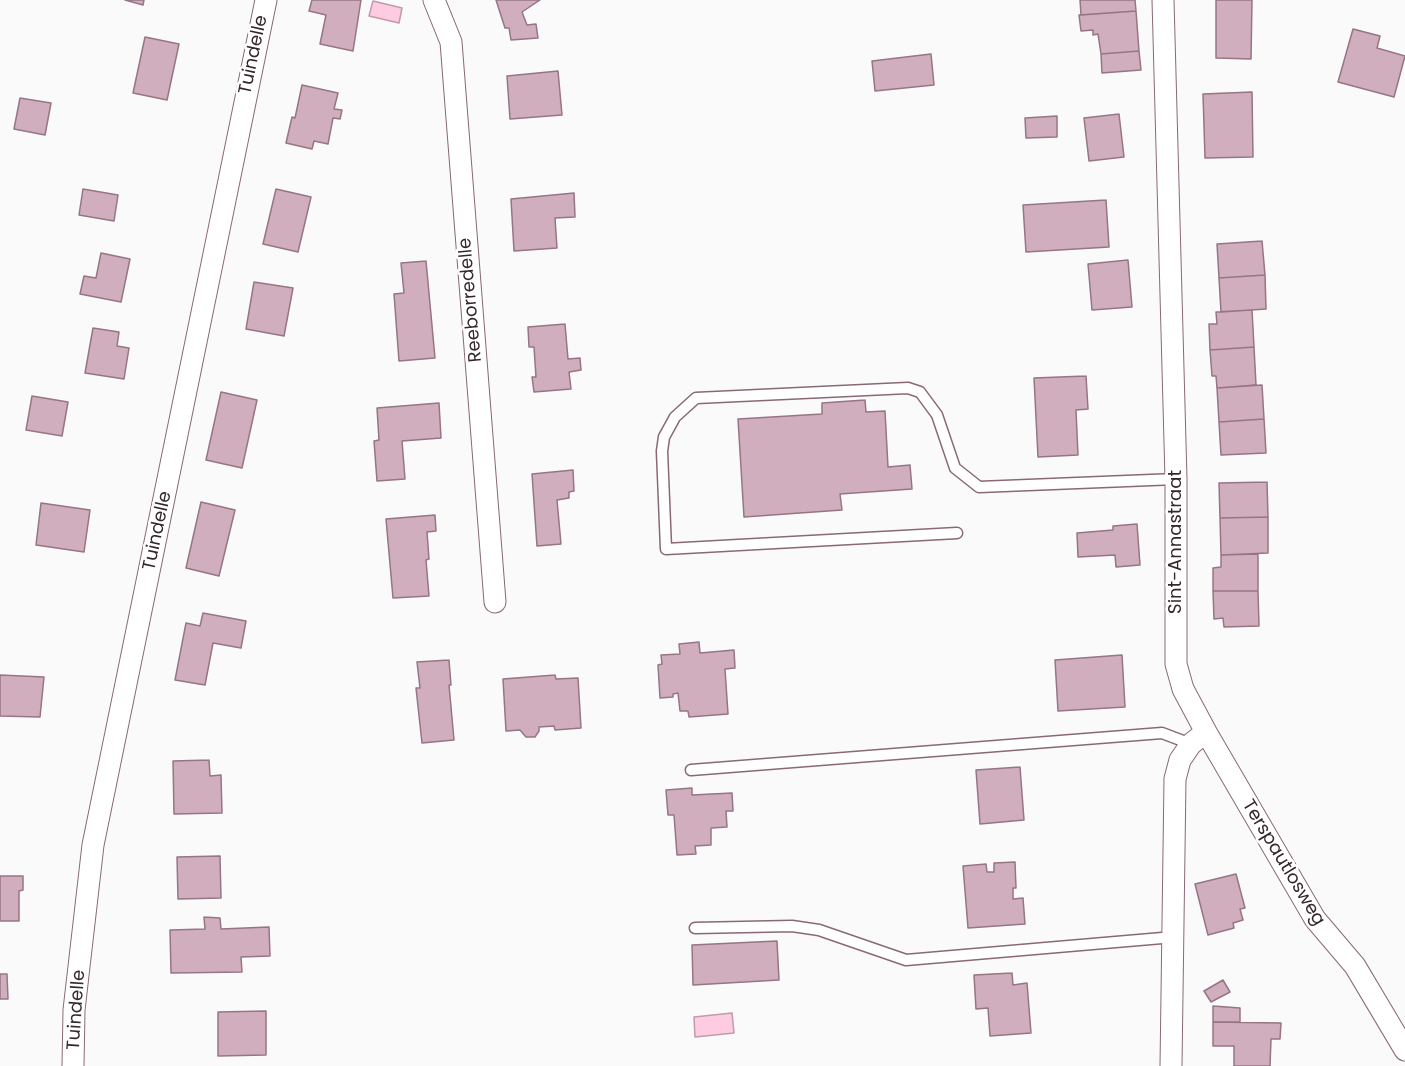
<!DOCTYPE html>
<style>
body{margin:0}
canvas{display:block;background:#fafafa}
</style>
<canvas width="1405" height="1066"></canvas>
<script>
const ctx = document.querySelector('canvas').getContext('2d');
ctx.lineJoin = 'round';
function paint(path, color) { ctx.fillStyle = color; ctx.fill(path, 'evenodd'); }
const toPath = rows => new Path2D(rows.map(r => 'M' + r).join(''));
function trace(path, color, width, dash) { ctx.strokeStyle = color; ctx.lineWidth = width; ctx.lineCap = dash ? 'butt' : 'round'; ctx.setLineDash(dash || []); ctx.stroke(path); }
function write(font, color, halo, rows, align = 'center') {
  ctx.font = font + ' Poppins,sans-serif'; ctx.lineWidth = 5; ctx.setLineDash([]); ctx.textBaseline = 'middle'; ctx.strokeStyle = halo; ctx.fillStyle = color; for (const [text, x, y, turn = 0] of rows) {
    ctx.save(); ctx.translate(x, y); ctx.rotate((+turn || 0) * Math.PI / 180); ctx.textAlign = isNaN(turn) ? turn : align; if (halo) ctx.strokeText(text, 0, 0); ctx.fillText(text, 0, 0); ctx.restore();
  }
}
const water = toPath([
 [373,1,402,8,399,23,369,16,373,1],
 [732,1013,734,1033,695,1037,694,1017,732,1013]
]);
paint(water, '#fecce1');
trace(water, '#c29aab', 1.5);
const building = toPath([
 [125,0,144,0,143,5,125,0],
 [312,0,361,0,353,51,320,44,326,15,309,11,312,0],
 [496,0,540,0,522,12,527,25,536,24,538,38,511,40,509,28,505,28,496,0],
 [1080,0,1135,0,1136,11,1081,15,1080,0],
 [1216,0,1252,0,1251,59,1216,58,1216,0],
 [1136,11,1139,51,1101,54,1098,34,1093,35,1093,30,1081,31,1079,15,1136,11],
 [1353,29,1380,36,1377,48,1405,56,1394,97,1338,82,1353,29],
 [145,37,179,44,167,100,133,93,145,37],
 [1139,51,1141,70,1102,73,1101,54,1139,51],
 [931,54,934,85,875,91,872,61,931,54],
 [558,71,562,115,510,119,507,76,558,71],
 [302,85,338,93,334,109,342,110,340,119,333,118,328,144,314,141,312,149,286,143,292,117,295,118,302,85],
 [1252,92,1253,157,1205,158,1203,94,1252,92],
 [20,98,51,103,45,135,14,129,20,98],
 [1119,114,1124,157,1089,161,1084,118,1119,114],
 [1057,116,1057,137,1026,138,1025,118,1057,116],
 [83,189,118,195,114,221,79,215,83,189],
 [276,189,311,197,298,252,263,244,276,189],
 [574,193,575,217,555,218,557,248,514,251,511,199,574,193],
 [1106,200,1109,247,1026,252,1023,205,1106,200],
 [1262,241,1265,275,1219,278,1217,244,1262,241],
 [101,253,130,259,121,302,80,294,84,276,96,278,101,253],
 [1128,260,1132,307,1092,310,1088,264,1128,260],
 [426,261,435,358,399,361,394,294,404,293,401,263,426,261],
 [1265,275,1266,309,1221,312,1219,278,1265,275],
 [254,282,293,288,284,336,246,329,254,282],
 [1252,310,1254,347,1210,350,1209,324,1217,324,1216,312,1252,310],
 [565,324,568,359,580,358,581,370,569,372,571,389,534,392,532,377,536,377,534,347,529,347,528,327,565,324],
 [93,328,119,332,117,346,129,348,124,379,85,373,93,328],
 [1254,347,1256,385,1217,388,1216,376,1212,376,1210,350,1254,347],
 [1086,376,1088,409,1076,410,1078,455,1038,457,1034,378,1086,376],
 [1262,385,1264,419,1219,422,1217,388,1262,385],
 [221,392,257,400,242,468,206,460,221,392],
 [32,396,68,402,62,436,26,430,32,396],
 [865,400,866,412,885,411,888,467,910,465,912,489,840,494,842,510,744,517,738,419,822,414,822,403,865,400],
 [439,403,441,438,402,441,405,479,377,481,374,441,379,440,377,408,439,403],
 [1264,419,1266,453,1221,455,1219,422,1264,419],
 [573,470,574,491,569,492,569,498,557,500,561,544,537,546,532,474,573,470],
 [1267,482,1268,517,1220,518,1219,483,1267,482],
 [201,502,235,510,219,576,186,568,201,502],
 [41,503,90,510,84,552,36,545,41,503],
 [435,515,436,531,427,532,429,559,426,560,429,596,393,598,386,519,435,515],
 [1268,517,1268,553,1221,555,1220,518,1268,517],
 [1137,524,1140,565,1116,567,1115,555,1078,557,1077,533,1113,530,1113,526,1137,524],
 [1258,554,1258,591,1213,591,1213,568,1221,567,1221,555,1258,554],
 [1213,591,1258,591,1259,626,1224,627,1223,618,1214,619,1213,591],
 [203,613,246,621,241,648,213,643,205,685,175,680,186,623,200,626,203,613],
 [699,642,700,653,734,650,735,668,725,669,728,714,689,717,688,711,680,711,678,693,673,694,673,697,660,698,658,665,662,664,661,655,680,654,679,644,699,642],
 [1122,655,1125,707,1058,711,1055,660,1122,655],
 [449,660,451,685,449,685,454,740,422,743,416,688,420,688,417,662,449,660],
 [0,675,44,677,40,717,0,716,0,675],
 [555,675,556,679,578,678,581,728,555,730,554,726,539,727,539,731,535,737,526,737,520,730,506,731,503,679,555,675],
 [209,760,210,776,221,775,222,813,174,814,173,761,209,760],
 [1020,767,1024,820,980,824,976,770,1020,767],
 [692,788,692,795,732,793,733,811,726,811,727,827,711,828,711,845,695,846,696,854,677,855,674,815,668,815,666,790,692,788],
 [220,856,221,898,178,899,177,857,220,856],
 [1015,862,1016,888,1013,888,1013,899,1023,898,1025,924,968,928,963,866,986,864,987,872,994,872,994,863,1015,862],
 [1236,874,1245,908,1240,909,1243,920,1233,923,1234,928,1208,935,1195,884,1236,874],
 [0,876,23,876,23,890,19,891,19,921,0,921,0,876],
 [204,917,220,918,221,929,269,927,270,956,241,957,242,972,171,973,170,930,205,929,204,917],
 [777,941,779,980,693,985,692,945,777,941],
 [1012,973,1013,985,1027,983,1031,1033,990,1036,988,1008,976,1009,974,975,1012,973],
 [0,974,7,974,8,999,0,999,0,974],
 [1223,980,1230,992,1211,1002,1204,991,1223,980],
 [1213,1006,1240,1008,1240,1022,1213,1022,1213,1006],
 [266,1011,266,1055,218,1056,218,1012,266,1011],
 [1213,1022,1281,1023,1280,1039,1271,1039,1270,1066,1234,1066,1234,1046,1213,1046,1213,1022]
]);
paint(building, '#d1aebd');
trace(building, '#967584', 1.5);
const lane = toPath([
 [957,533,666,549,662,451,664,437,675,417,696,398,908,388,920,392,937,415,955,468,979,487,1176,479],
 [691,770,1162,733,1191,744],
 [695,928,792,926,819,930,906,960,1174,937]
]);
const street = toPath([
 [434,0,451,42,495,602],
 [1163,0,1176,479,1176,664,1183,689,1206,732,1191,744,1180,760,1175,779,1171,1066],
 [1206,732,1315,919,1355,966,1405,1050],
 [73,1066,74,1010,93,845,266,0]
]);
trace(lane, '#896977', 13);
trace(street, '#896977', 23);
trace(lane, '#fff', 10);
trace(street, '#fff', 21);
write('18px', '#35272d', '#fff', [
 ["Tuindelle",254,55,-78],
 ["Reeborredelle",471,300,-95],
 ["Tuindelle",158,531,-78],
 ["Sint-Annastraat",1176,542,-90],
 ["Terspautlosweg",1283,863,59],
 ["Tuindelle",77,1010,-86]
]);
</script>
